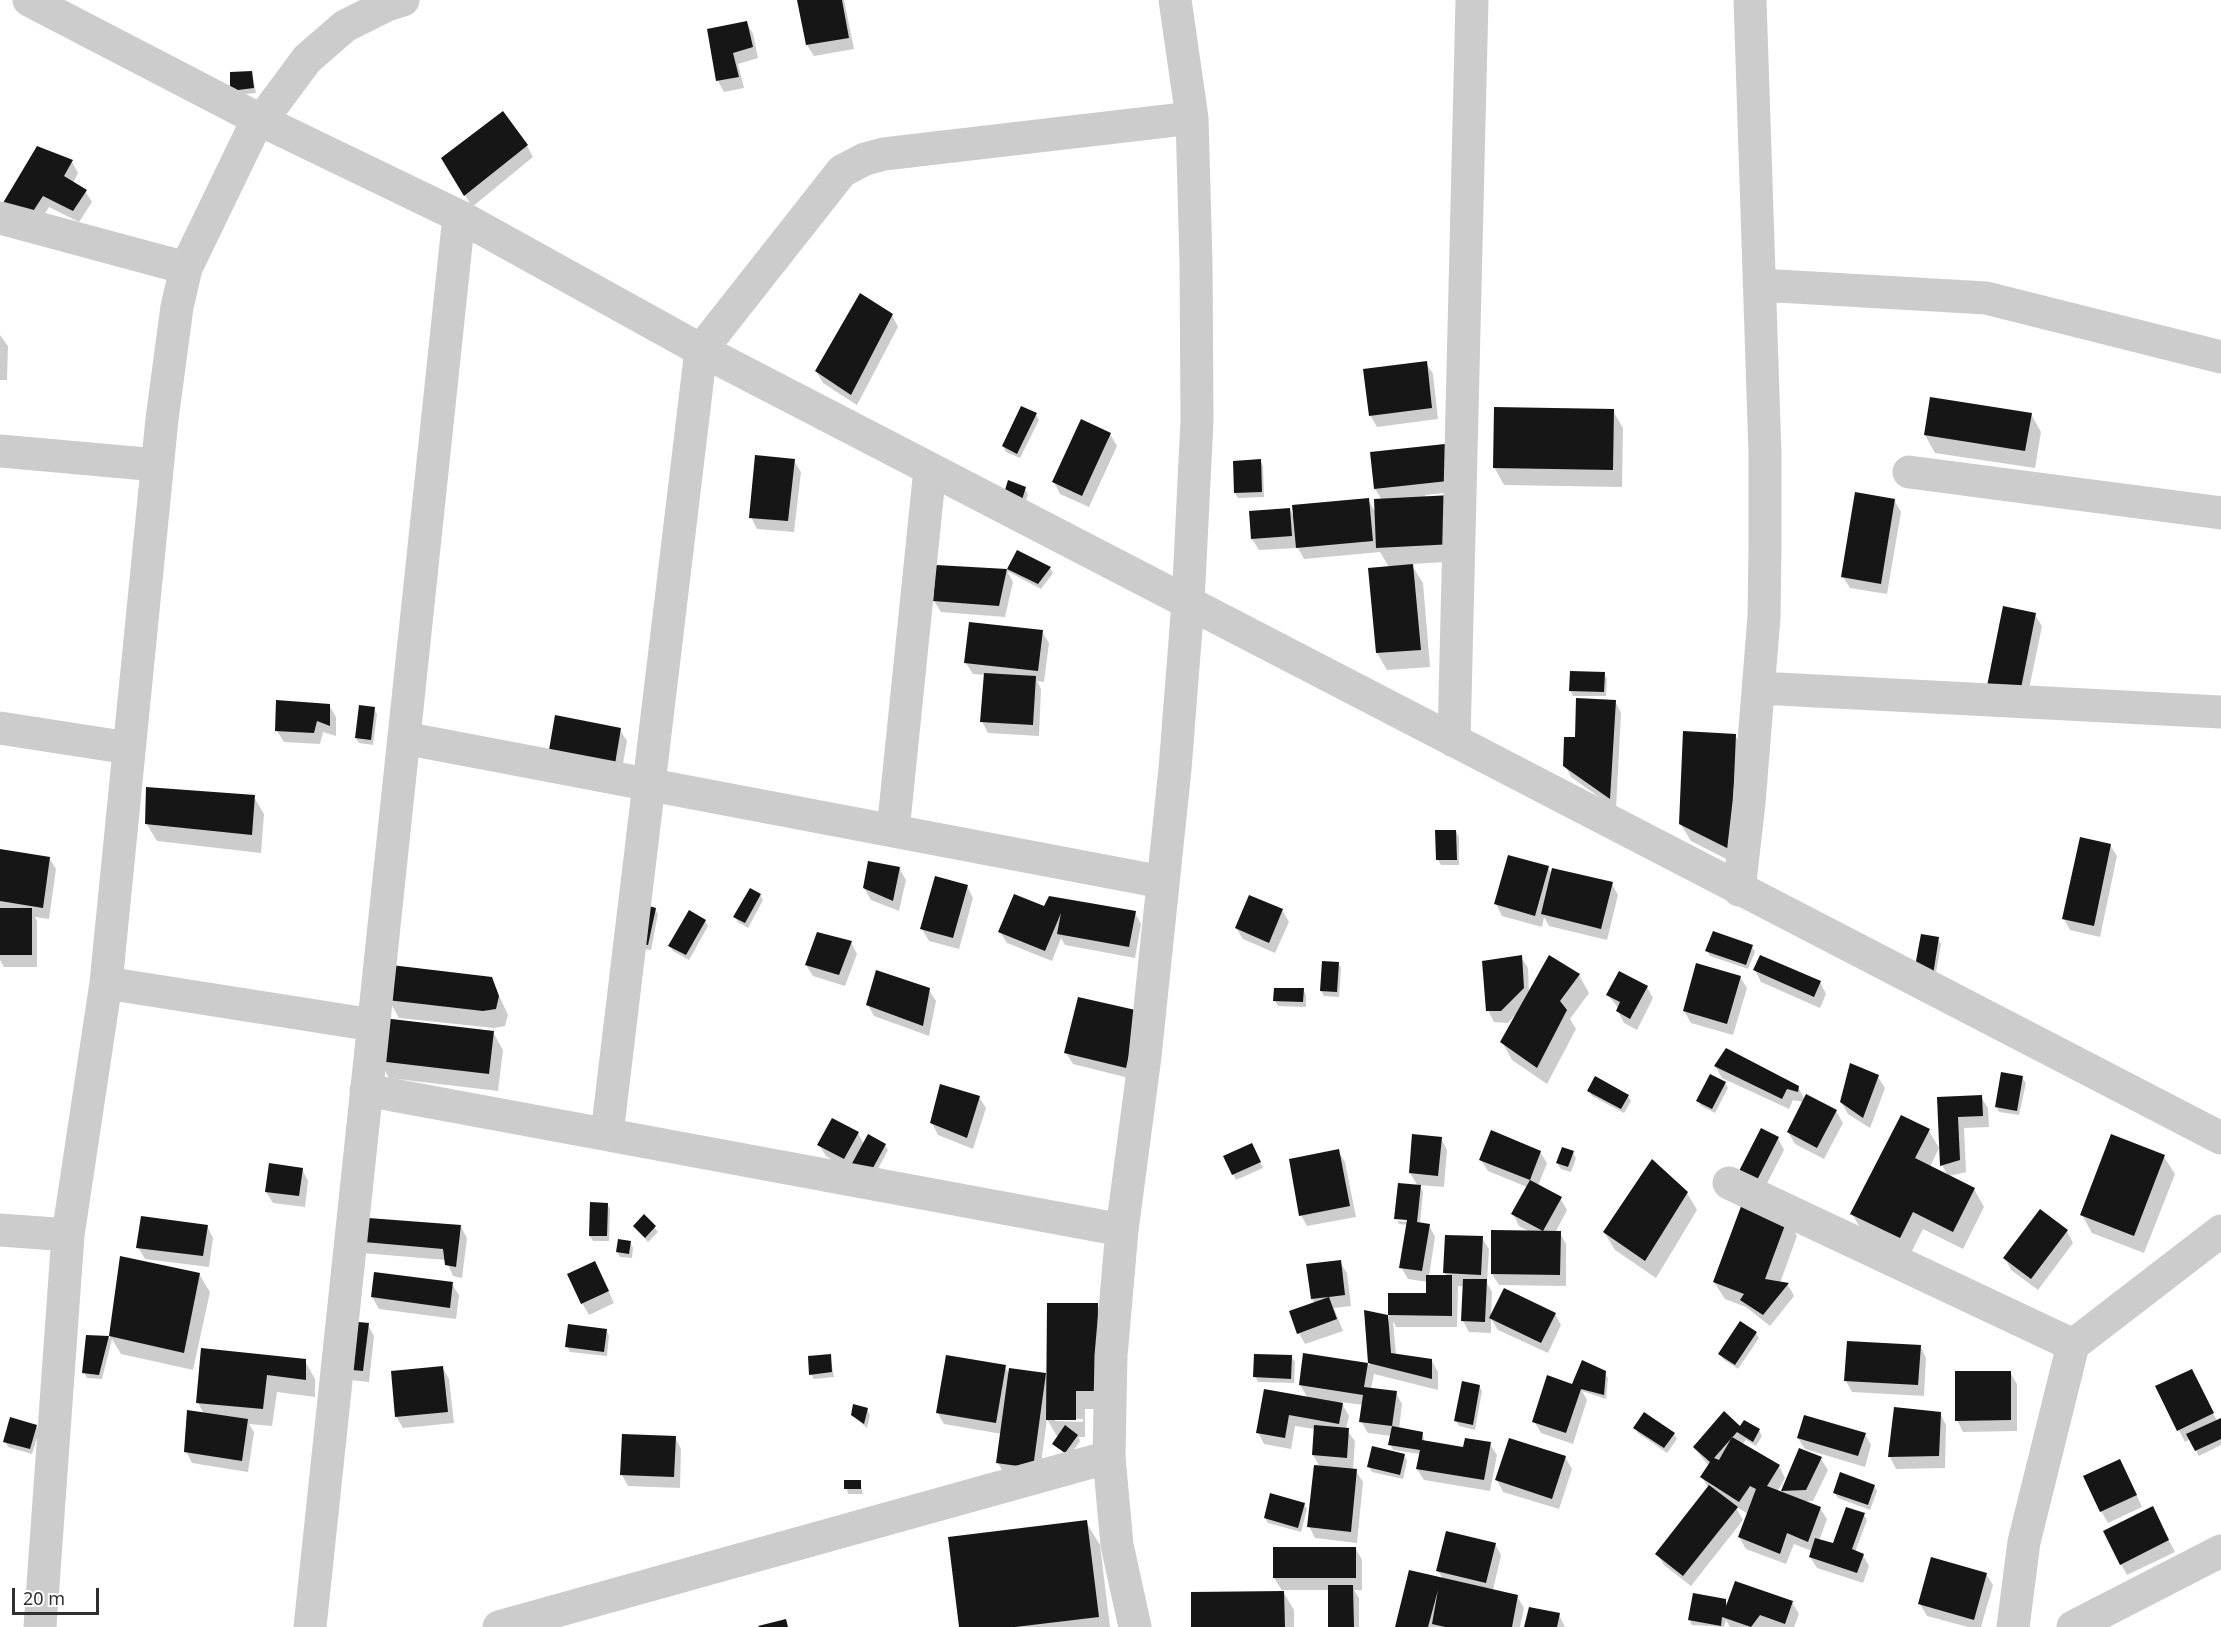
<!DOCTYPE html>
<style>
body{margin:0}
#map{position:relative;width:2221px;height:1627px;overflow:hidden;background:#fff;font-family:"Noto Sans",sans-serif}
canvas{display:block}
.scale{position:absolute;left:12px;top:1588px;width:87px;height:27px;box-sizing:border-box;border:3px solid #2f2f2f;border-top:0;padding-left:8px;font-size:18px;line-height:21px;white-space:nowrap;color:#2f2f2f;-webkit-text-stroke:4px #fff;paint-order:stroke}
</style>
<div id="map">
<canvas width="2221" height="1627"></canvas>
<div class="scale">20 m</div>
</div>
<script>
const ctx = document.querySelector('canvas').getContext('2d');
ctx.lineJoin = 'round';
function paint(path, color) { ctx.fillStyle = color; ctx.fill(path, 'evenodd'); }
const toPath = rows => new Path2D(rows.map(r => 'M' + r).join(''));
function trace(path, color, width, dash) { ctx.strokeStyle = color; ctx.lineWidth = width; ctx.lineCap = dash ? 'butt' : 'round'; ctx.setLineDash(dash || []); ctx.stroke(path); }
paint(toPath([
 [799,0,844,0,854,49,814,56,807,45],
 [747,23,753,34,758,58,738,64,744,88,724,92,718,81],
 [252,72,256,93,234,95,231,90],
 [527,146,533,157,472,207,443,158],
 [72,162,78,173,73,183,85,191,92,202,79,222,49,207,33,232,8,221],
 [892,315,898,327,857,405,823,383,816,371],
 [0,335,8,346,7,380,0,380],
 [1426,363,1433,374,1438,419,1377,427,1370,415],
 [1613,411,1623,428,1622,487,1504,485,1494,467],
 [2031,414,2041,432,2035,468,1935,453,1925,435],
 [1036,415,1039,420,1020,458,1006,452,1003,446],
 [1110,434,1117,446,1089,507,1060,494,1054,482],
 [1453,445,1463,491,1425,495,1426,498,1464,561,1411,564,1423,583,1430,667,1387,670,1377,653,1389,567,1380,552,1304,559,1298,548,1259,550,1252,539,1290,510,1295,519,1368,500,1376,513,1382,500,1375,489,1371,453],
 [1260,460,1263,466,1264,497,1238,498,1235,493],
 [794,461,801,472,794,532,757,529,751,517],
 [1025,489,1028,494,1024,507,1008,502],
 [1894,500,1901,512,1887,594,1850,588,1843,577],
 [1018,552,1050,568,1053,573,1041,589,1007,571,1013,582,1005,617,941,612,934,601,937,566,1008,570],
 [2035,615,2042,626,2026,704,1995,698],
 [1042,632,1049,643,1044,682,1037,681,1041,689,1039,736,988,733,982,721,985,675,973,674,966,663],
 [1604,674,1607,679,1606,696,1573,696,1570,690],
 [1615,701,1621,713,1616,809,1571,777,1565,765,1576,739],
 [329,705,336,717,336,736,323,732,320,744,284,742,277,731],
 [374,709,377,714,373,745,359,743,356,738],
 [620,730,627,741,621,775,557,762],
 [1735,735,1745,753,1740,866,1691,841,1680,823],
 [254,797,264,814,261,853,157,841,146,823],
 [1456,831,1459,837,1459,865,1441,865,1438,860],
 [2110,845,2117,856,2100,937,2070,930,2064,919],
 [0,851,49,858,56,869,49,919,35,917,37,921,37,967,4,967,0,960],
 [1548,867,1552,875,1612,884,1618,895,1607,940,1549,926,1544,917,1542,927,1502,916,1496,904],
 [899,868,906,880,899,911,871,900,864,888],
 [967,886,973,898,959,949,929,941,922,929],
 [760,895,763,900,748,928,738,922,735,917],
 [1045,908,1135,913,1141,924,1135,958,1065,945,1061,938,1052,961,1007,943,1000,932],
 [655,909,658,914,651,950,638,948],
 [1282,910,1289,922,1275,953,1243,939,1236,928],
 [705,921,708,926,689,960,673,951,670,946],
 [1938,939,1941,944,1935,979,1919,977],
 [851,942,857,954,845,986,813,976,806,965],
 [1752,947,1755,952,1748,969,1710,956,1707,951],
 [1521,957,1528,968,1529,993,1579,975,1589,993,1570,1019,1576,1029,1547,1084,1512,1060,1502,1042,1517,1013,1508,1023,1494,1022,1488,1010],
 [1338,963,1341,968,1339,997,1324,996,1321,991],
 [1755,970,1820,982,1826,994,1820,1008,1761,982],
 [1740,977,1747,988,1733,1035,1691,1023,1684,1011],
 [491,978,508,1015,505,1026,494,1028,399,1018,389,1000],
 [1647,987,1653,998,1637,1030,1624,1023,1618,1011,1619,1009,1608,995],
 [1303,989,1306,995,1306,1007,1278,1006,1275,1001],
 [929,990,936,1001,929,1036,874,1016,868,1005],
 [1139,1013,1133,1079,1073,1064,1066,1053],
 [493,1032,503,1050,498,1091,389,1078,379,1060],
 [1715,1066,1798,1087,1805,1100,1836,1111,1843,1123,1824,1159,1795,1144,1788,1132,1804,1102,1793,1100,1789,1109,1722,1078],
 [1878,1077,1885,1088,1870,1128,1848,1114,1841,1102],
 [2022,1078,2026,1083,2019,1115,1999,1112,1996,1106],
 [1725,1083,1728,1088,1715,1113,1701,1106,1698,1101],
 [1589,1091,1628,1096,1631,1101,1624,1113,1592,1096],
 [979,1097,986,1108,973,1149,938,1135,932,1123],
 [1981,1097,1988,1108,1989,1127,1964,1128,1966,1172,1949,1176,1974,1189,1984,1207,1963,1249,1923,1229,1910,1255,1862,1231,1852,1214,1929,1131,1939,1148,1930,1167,1948,1176,1942,1165,1938,1098],
 [858,1133,864,1144,885,1145,888,1150,870,1184,826,1156,819,1145],
 [1413,1135,1441,1138,1447,1150,1444,1187,1419,1185,1423,1192,1420,1224,1429,1225,1435,1237,1429,1276,1447,1276,1445,1273,1482,1238,1489,1249,1487,1283,1492,1292,1491,1317,1555,1314,1561,1325,1548,1353,1498,1330,1491,1319,1491,1333,1469,1332,1463,1321,1464,1286,1458,1286,1457,1327,1396,1327,1393,1321,1396,1355,1432,1361,1438,1372,1438,1390,1374,1374,1371,1389,1396,1393,1402,1404,1399,1429,1422,1433,1425,1442,1464,1449,1490,1444,1497,1455,1490,1491,1424,1480,1417,1469,1420,1454,1393,1450,1390,1444,1392,1436,1368,1433,1361,1421,1363,1405,1341,1402,1349,1416,1346,1429,1355,1441,1353,1470,1356,1471,1363,1482,1357,1543,1315,1538,1309,1526,1320,1467,1313,1455,1315,1429,1295,1426,1291,1449,1264,1444,1258,1432,1308,1398,1300,1385,1305,1354,1370,1365,1365,1312,1386,1317,1389,1322,1389,1295,1427,1295,1428,1282,1408,1279,1401,1267,1408,1225,1399,1224,1397,1221,1409,1222,1418,1186,1410,1173],
 [1778,1138,1784,1150,1762,1193,1740,1173],
 [1255,1150,1263,1168,1236,1180,1225,1157],
 [1338,1151,1345,1162,1356,1217,1307,1226,1301,1215],
 [1540,1152,1547,1163,1538,1186,1560,1198,1567,1210,1555,1233,1560,1233,1566,1244,1566,1286,1499,1285,1492,1274,1532,1233,1519,1226,1513,1214,1527,1187,1488,1171,1481,1160],
 [1573,1153,1576,1158,1571,1172,1561,1169,1557,1163],
 [2164,1157,2175,1174,2144,1253,2092,1233,2082,1215],
 [302,1169,308,1181,305,1207,273,1203,266,1192],
 [1687,1193,1697,1210,1656,1278,1615,1250,1604,1232],
 [607,1204,610,1209,609,1241,593,1241,590,1236],
 [644,1216,658,1232,648,1242,634,1226],
 [1787,1219,1797,1236,1780,1283,1788,1285,1794,1296,1770,1326,1746,1307,1725,1299,1714,1282],
 [207,1226,213,1238,209,1267,145,1259,138,1247],
 [461,1227,467,1238,462,1278,453,1276,446,1260,362,1253,355,1241],
 [2067,1231,2073,1243,2038,1290,2011,1270,2005,1258],
 [630,1242,633,1248,632,1258,620,1257,617,1252],
 [121,1258,199,1274,210,1292,193,1370,121,1354,112,1339,102,1379,87,1378,84,1372,87,1336,110,1338],
 [1340,1262,1347,1273,1351,1306,1334,1308,1343,1331,1305,1344,1299,1333,1315,1304,1312,1299],
 [601,1275,614,1303,589,1315,582,1303],
 [452,1284,459,1295,456,1319,379,1309,372,1297],
 [1097,1305,1107,1322,1106,1409,1085,1409,1085,1437,1078,1437,1080,1441,1069,1457,1054,1444,1058,1438,1047,1419,1039,1479,1004,1474,998,1463,1002,1434,944,1424,937,1412,1005,1367,1010,1375,1045,1375,1048,1380],
 [1055,1418,1083,1419,1083,1422,1055,1421],
 [368,1325,374,1336,369,1382,350,1380],
 [606,1330,609,1336,607,1356,570,1352,567,1346],
 [1756,1333,1759,1338,1738,1369,1723,1359,1720,1354],
 [1920,1346,1926,1358,1924,1396,1852,1392,1846,1381],
 [203,1350,305,1361,315,1379,315,1397,277,1392,272,1426,249,1424,254,1432,248,1472,192,1463,186,1451,204,1414,198,1403],
 [830,1355,834,1377,814,1379,811,1374],
 [1292,1357,1295,1362,1294,1383,1258,1382,1255,1376],
 [442,1367,449,1379,454,1423,403,1428,396,1416],
 [2010,1372,2017,1384,2017,1431,1963,1432,1957,1420],
 [1604,1373,1608,1378,1606,1399,1582,1391,1587,1400,1573,1444,1541,1433,1534,1421,1573,1386],
 [2198,1382,2217,1421,2221,1419,2221,1445,2199,1456,2190,1439,2185,1442,2157,1387],
 [1479,1386,1482,1391,1475,1430,1459,1426,1456,1421],
 [1895,1408,1940,1413,1946,1425,1945,1468,1896,1469,1890,1457],
 [867,1409,870,1415,867,1428,852,1415],
 [1744,1422,1759,1430,1762,1436,1756,1446,1746,1440,1742,1445,1779,1466,1785,1478,1777,1492,1781,1493,1800,1450,1821,1459,1828,1470,1813,1501,1804,1502,1820,1508,1827,1519,1819,1541,1837,1547,1864,1515,1867,1520,1855,1552,1863,1555,1869,1566,1863,1583,1817,1568,1810,1557,1812,1551,1794,1544,1786,1564,1746,1549,1739,1537,1748,1514,1735,1506,1743,1520,1691,1586,1664,1565,1657,1554,1709,1489,1702,1477,1709,1466,1694,1448,1741,1428],
 [36,1426,39,1431,32,1454,8,1447,5,1441],
 [1635,1428,1674,1434,1677,1439,1667,1453,1638,1433],
 [1865,1434,1871,1445,1865,1467,1805,1449,1798,1438],
 [675,1437,681,1449,680,1488,628,1486,622,1475],
 [1404,1455,1407,1461,1403,1479,1372,1472,1369,1467],
 [1565,1457,1572,1469,1559,1509,1503,1492,1497,1480],
 [2126,1472,2142,1507,2108,1523,2101,1511],
 [845,1481,860,1481,863,1494,848,1494],
 [1874,1486,1877,1491,1870,1510,1838,1498,1835,1493],
 [1304,1504,1307,1509,1301,1532,1268,1523,1265,1518],
 [2158,1520,2175,1552,2127,1575,2121,1564],
 [1086,1522,1100,1545,1110,1627,961,1627],
 [1495,1544,1501,1555,1493,1590,1517,1596,1524,1608,1520,1627,1396,1627,1443,1579,1438,1571],
 [1356,1549,1362,1560,1362,1590,1354,1590,1359,1598,1359,1627,1329,1627,1329,1590,1282,1590,1294,1610,1294,1627,1193,1627,1283,1592,1274,1578],
 [1986,1574,1993,1585,1981,1627,1968,1627,1927,1616,1920,1604],
 [1725,1600,1728,1605,1792,1602,1799,1614,1794,1627,1730,1627,1726,1620,1724,1627,1692,1625,1689,1619],
 [1559,1615,1565,1627,1526,1627]
]), '#0003');
paint(toPath([
 [797,0,842,0,849,38,806,45],
 [747,21,753,47,733,53,739,77,716,81,707,29],
 [252,71,254,88,230,91,230,72],
 [503,111,528,145,464,196,441,158],
 [37,146,73,160,64,176,87,190,73,211,43,196,26,222,0,208],
 [860,293,893,314,851,395,815,371],
 [1427,361,1432,408,1369,416,1363,369],
 [1930,397,2032,413,2025,451,1924,435],
 [1021,406,1037,413,1017,454,1002,446],
 [1494,407,1614,409,1613,470,1493,468],
 [1081,419,1111,433,1082,496,1052,482],
 [1454,443,1457,480,1374,489,1370,452],
 [755,455,795,459,788,521,749,518],
 [1261,459,1262,492,1234,493,1233,461],
 [1008,480,1026,487,1021,503,1003,497],
 [1855,492,1895,499,1881,584,1841,577],
 [1452,495,1454,544,1376,548,1374,499],
 [1369,498,1373,541,1296,548,1292,505],
 [1290,508,1292,536,1251,539,1249,511],
 [1017,550,1051,567,1038,584,1007,569],
 [1413,564,1421,650,1376,653,1368,568],
 [936,565,1007,569,999,606,933,601],
 [2003,606,2036,613,2020,693,1987,686],
 [969,622,1043,630,1038,671,964,663],
 [1570,671,1605,672,1604,692,1569,691],
 [984,673,1036,676,1033,725,980,722],
 [1576,698,1616,700,1610,799,1563,766,1564,737,1575,737],
 [276,700,330,704,330,726,317,721,314,733,275,731],
 [359,705,375,707,371,740,355,738],
 [555,715,621,728,615,764,549,750],
 [1683,731,1736,734,1731,850,1679,824],
 [146,787,255,795,252,835,145,824],
 [1435,830,1456,830,1457,860,1436,860],
 [2080,837,2111,844,2094,926,2062,919],
 [0,849,50,857,43,908,0,901],
 [1508,855,1549,866,1535,916,1494,904],
 [868,861,900,867,893,901,863,888],
 [1552,868,1613,882,1601,929,1541,914],
 [935,876,968,885,953,938,920,929],
 [750,888,761,894,745,923,733,917],
 [1014,894,1044,906,1049,896,1136,911,1129,947,1057,934,1061,913,1045,951,998,932],
 [1249,895,1283,909,1269,943,1235,928],
 [639,903,656,908,648,945,633,943],
 [0,908,32,908,32,955,0,955],
 [689,910,706,920,686,955,668,946],
 [1713,931,1753,945,1746,965,1705,951],
 [817,932,852,941,839,975,805,965],
 [1921,934,1939,937,1933,975,1914,972],
 [1522,955,1524,988,1501,1011,1486,1011,1482,961],
 [1549,955,1580,974,1560,1001,1567,1010,1537,1068,1500,1042],
 [1760,955,1821,981,1814,997,1753,970],
 [1322,961,1339,962,1337,992,1320,991],
 [1696,963,1741,976,1727,1024,1683,1011],
 [391,965,492,977,499,996,496,1009,483,1011,387,1000],
 [876,970,930,988,923,1026,866,1005],
 [1619,971,1648,986,1630,1019,1616,1011,1620,1002,1606,995],
 [1274,988,1304,988,1303,1002,1273,1001],
 [1078,997,1140,1011,1126,1068,1064,1053],
 [383,1018,494,1031,489,1074,378,1061],
 [1726,1048,1799,1086,1798,1092,1787,1089,1782,1099,1714,1066],
 [1850,1063,1879,1075,1863,1118,1840,1102],
 [2001,1072,2023,1076,2017,1111,1995,1107],
 [1710,1074,1726,1082,1712,1109,1696,1101],
 [1595,1076,1629,1095,1621,1109,1587,1091],
 [940,1084,980,1096,967,1138,930,1123],
 [1806,1094,1837,1110,1817,1148,1787,1132],
 [1982,1095,1983,1116,1958,1117,1960,1160,1940,1166,1937,1097],
 [1901,1115,1930,1129,1915,1158,1975,1188,1953,1232,1913,1212,1900,1238,1850,1214],
 [832,1118,859,1132,844,1159,817,1145],
 [1761,1128,1779,1137,1756,1182,1738,1173],
 [1491,1130,1541,1151,1530,1180,1479,1160],
 [868,1134,886,1144,867,1179,849,1169],
 [1412,1134,1442,1137,1438,1176,1409,1173],
 [2111,1134,2165,1155,2134,1236,2080,1215],
 [1252,1143,1261,1162,1232,1175,1223,1156],
 [1562,1147,1574,1151,1568,1167,1556,1163],
 [1339,1149,1350,1206,1299,1216,1289,1159],
 [1652,1159,1688,1192,1645,1261,1603,1232],
 [269,1163,303,1168,299,1196,265,1192],
 [1530,1180,1562,1197,1543,1231,1511,1214],
 [1398,1183,1421,1185,1417,1222,1430,1224,1422,1271,1399,1268,1407,1220,1394,1219],
 [1743,1201,1788,1217,1765,1279,1789,1283,1763,1315,1740,1300,1744,1294,1713,1282],
 [590,1202,608,1203,607,1236,589,1236],
 [2040,1209,2068,1230,2031,1279,2003,1258],
 [644,1214,656,1226,645,1238,633,1226],
 [141,1216,208,1225,203,1256,136,1248],
 [355,1217,461,1225,456,1267,445,1265,443,1249,353,1241],
 [1491,1230,1561,1231,1560,1275,1491,1274],
 [1445,1235,1483,1236,1481,1275,1443,1273],
 [618,1239,631,1241,629,1254,616,1252],
 [120,1256,200,1273,184,1353,109,1336,99,1375,82,1373,86,1335,109,1336],
 [1341,1260,1345,1295,1329,1297,1337,1319,1297,1334,1289,1311,1329,1297,1311,1299,1306,1264],
 [595,1261,609,1291,581,1304,567,1274],
 [374,1272,453,1282,450,1308,371,1297],
 [1426,1275,1452,1275,1452,1316,1388,1315,1388,1293,1426,1293],
 [1463,1279,1487,1279,1485,1322,1461,1321],
 [1504,1288,1556,1313,1541,1343,1489,1318],
 [1047,1303,1098,1303,1097,1391,1076,1391,1076,1420,1046,1420],
 [1364,1310,1388,1315,1391,1353,1432,1359,1432,1379,1368,1363],
 [348,1321,369,1323,363,1371,342,1369],
 [1740,1321,1757,1332,1735,1365,1718,1354],
 [568,1324,607,1329,604,1352,565,1347],
 [1847,1341,1921,1345,1918,1385,1844,1381],
 [201,1348,306,1359,306,1380,267,1375,263,1409,196,1403],
 [1303,1353,1368,1363,1364,1387,1397,1391,1392,1426,1359,1422,1363,1395,1299,1385],
 [831,1354,832,1372,809,1375,808,1356],
 [1254,1354,1292,1355,1291,1379,1253,1377],
 [946,1355,1006,1365,996,1423,936,1413],
 [1582,1360,1606,1371,1604,1395,1581,1389,1566,1433,1532,1422,1547,1375,1572,1384],
 [443,1366,448,1412,395,1417,391,1371],
 [1009,1368,1046,1373,1033,1468,996,1463],
 [2192,1369,2214,1413,2177,1431,2155,1386],
 [1955,1371,2011,1371,2011,1420,1955,1421],
 [1462,1381,1480,1385,1473,1425,1454,1421],
 [1264,1389,1343,1403,1339,1424,1289,1415,1285,1438,1256,1433],
 [853,1404,868,1408,864,1424,851,1415],
 [1894,1407,1941,1412,1939,1456,1888,1457],
 [187,1410,248,1419,242,1461,184,1452],
 [1724,1411,1740,1426,1744,1420,1760,1429,1753,1442,1737,1432,1714,1458,1719,1460,1732,1437,1780,1465,1767,1486,1821,1507,1808,1542,1787,1533,1780,1554,1738,1537,1756,1489,1750,1486,1739,1502,1700,1477,1710,1462,1693,1447],
 [1644,1412,1675,1433,1664,1448,1633,1428],
 [1804,1415,1866,1433,1858,1456,1797,1438],
 [10,1417,37,1425,30,1449,3,1442],
 [2221,1418,2221,1439,2195,1451,2186,1434],
 [1065,1425,1078,1435,1065,1453,1052,1444],
 [1314,1425,1349,1428,1347,1458,1312,1455],
 [1392,1426,1423,1432,1422,1440,1463,1447,1465,1438,1491,1442,1484,1480,1416,1469,1420,1450,1388,1445],
 [622,1434,676,1436,674,1477,620,1475],
 [1509,1438,1566,1456,1552,1499,1495,1480],
 [1372,1446,1405,1454,1400,1475,1367,1467],
 [1799,1448,1822,1457,1806,1490,1781,1491],
 [2120,1459,2137,1495,2100,1512,2083,1476],
 [1314,1465,1357,1469,1351,1532,1307,1527],
 [1840,1472,1875,1485,1868,1505,1833,1493],
 [844,1480,861,1480,861,1489,844,1489],
 [1709,1485,1738,1507,1683,1576,1655,1554],
 [1270,1493,1305,1503,1298,1528,1264,1518],
 [2153,1506,2169,1540,2120,1565,2103,1531],
 [1846,1507,1865,1513,1852,1549,1864,1554,1857,1573,1809,1557,1815,1538,1833,1543],
 [1087,1520,1099,1617,1015,1627,959,1627,948,1537],
 [1446,1531,1496,1543,1486,1583,1436,1571],
 [1273,1547,1356,1547,1356,1578,1273,1578],
 [1931,1557,1987,1573,1974,1620,1918,1604],
 [1409,1570,1518,1595,1512,1627,1445,1627,1432,1624,1438,1590,1428,1627,1395,1627],
 [1735,1581,1793,1601,1785,1624,1760,1615,1751,1627,1722,1617,1721,1626,1688,1620,1693,1593,1726,1599,1726,1606],
 [1328,1585,1353,1585,1354,1627,1328,1627],
 [1284,1591,1285,1627,1191,1627,1191,1592],
 [1529,1607,1560,1613,1557,1627,1524,1627],
 [786,1619,788,1627,759,1627,758,1626]
]), '#161616');
trace(toPath([
 [29,0,258,119,459,216,701,350,2221,1138],
 [261,121,307,59,345,26,387,5,403,0],
 [0,218,186,268],
 [1760,285,1986,298,2221,357],
 [0,451,157,465],
 [1909,472,2221,513],
 [1759,688,2221,712],
 [0,728,129,748],
 [404,738,1162,882],
 [1454,741,1472,0],
 [893,831,930,469],
 [1739,890,1749,803,1764,617,1765,547,1765,454,1750,0],
 [106,983,373,1025],
 [366,1090,1122,1230],
 [607,1134,701,350,842,171,865,159,884,154,1192,118],
 [1729,1183,2073,1345],
 [0,1230,68,1235],
 [40,1627,68,1235,106,983,162,419,177,307,186,268,258,119],
 [310,1627,459,216],
 [499,1627,1109,1457],
 [1135,1627,1117,1545,1109,1457,1111,1356,1122,1230,1145,1056,1175,769,1188,603,1197,421,1196,262,1192,118,1175,0],
 [2013,1627,2024,1542,2073,1345,2221,1231],
 [2073,1627,2221,1551]
]), '#ccc', 33);
</script>
